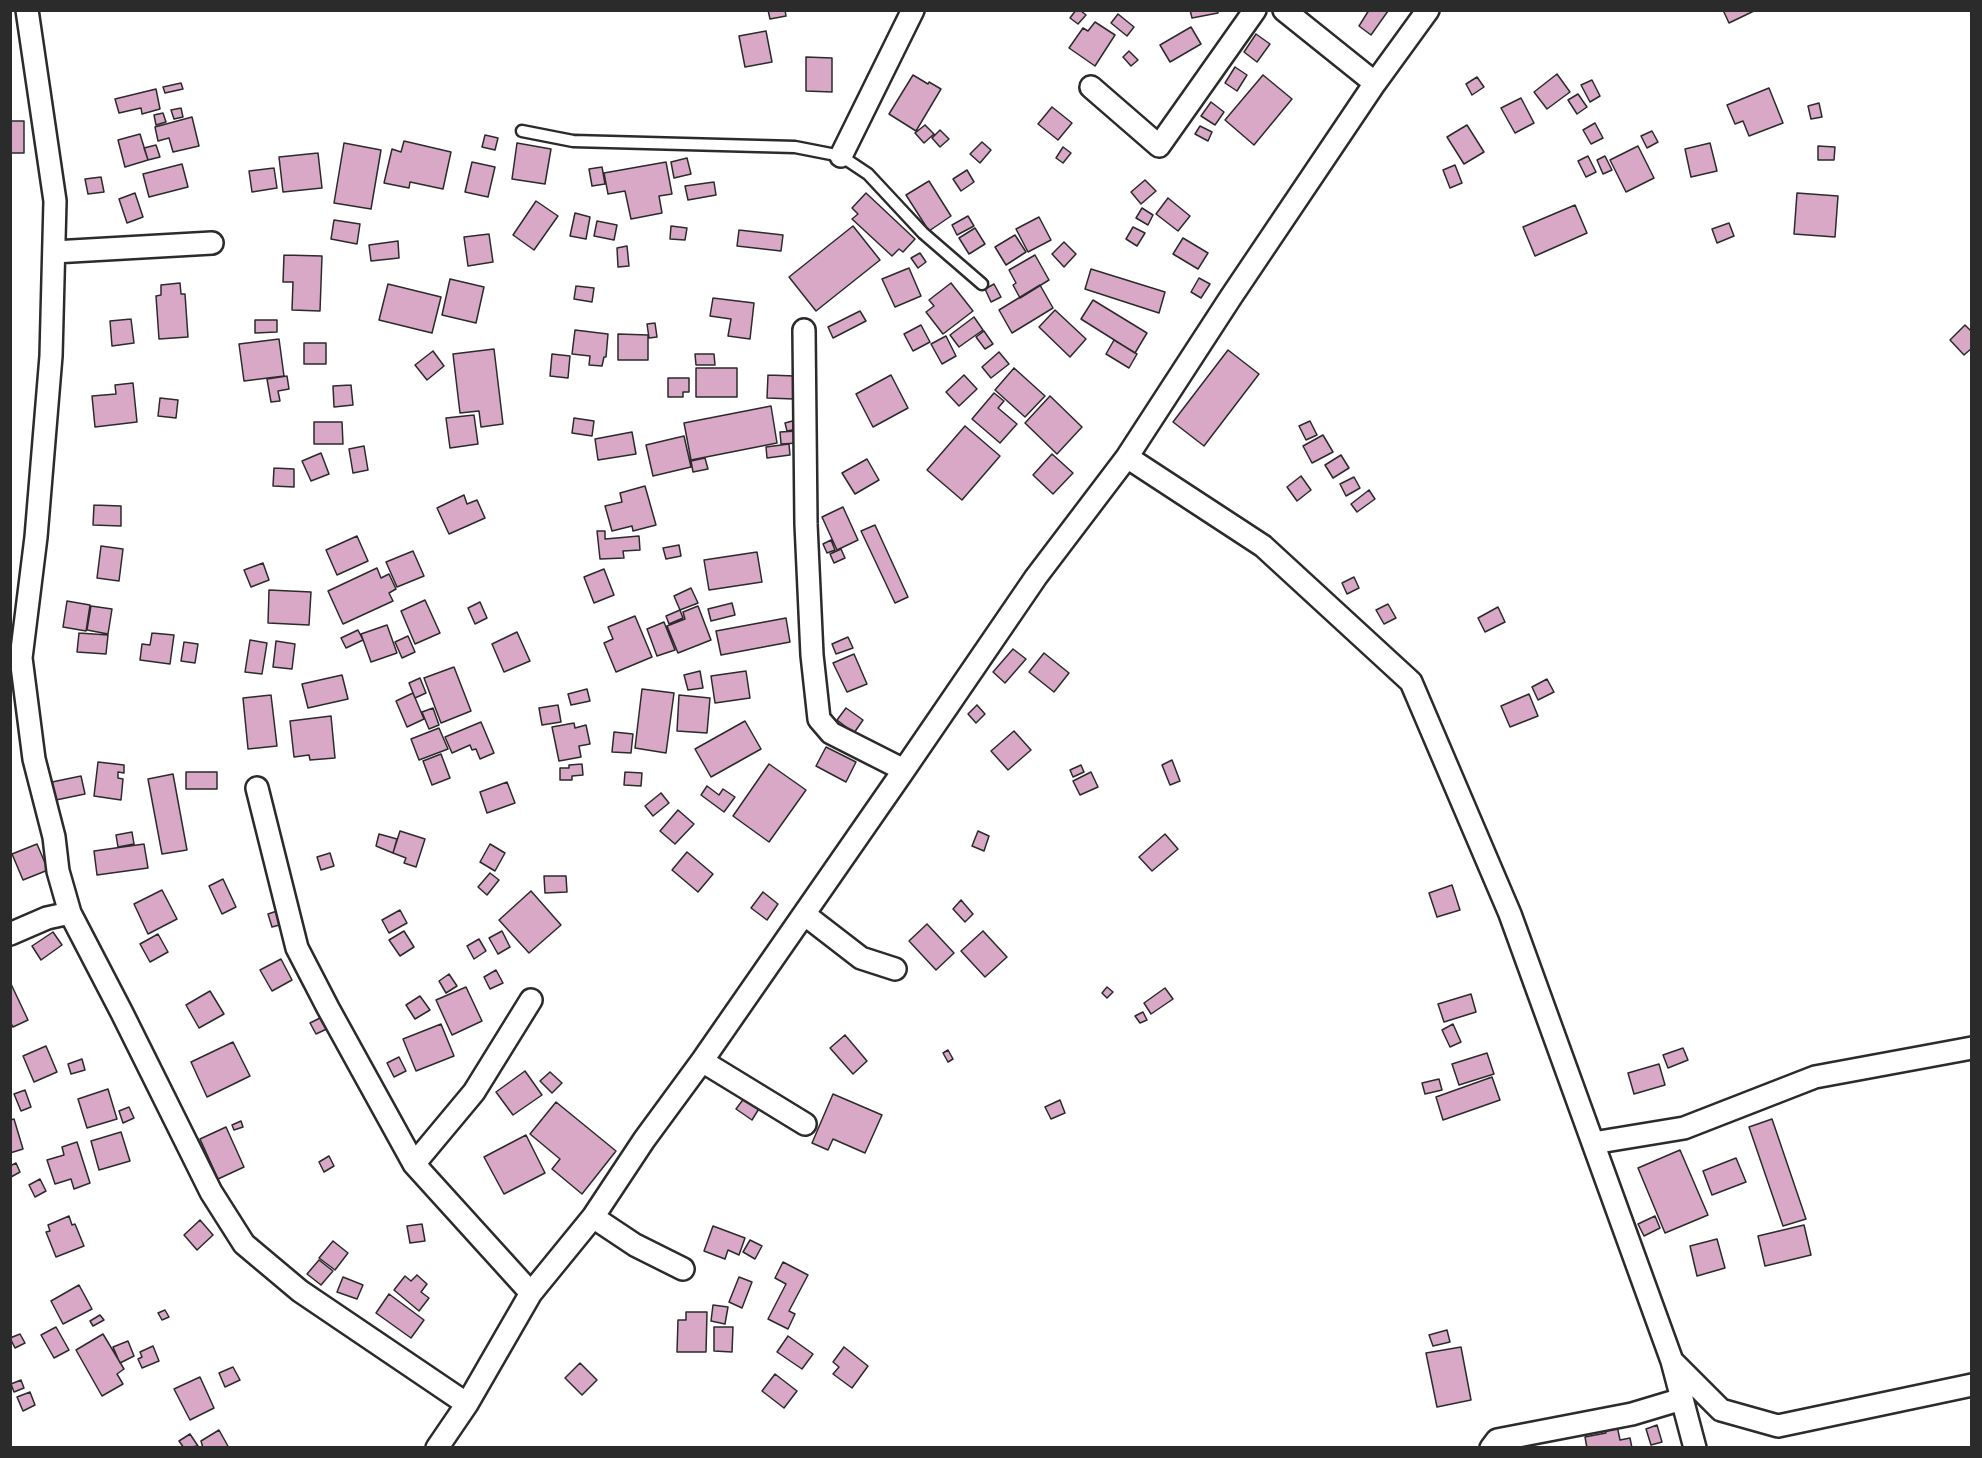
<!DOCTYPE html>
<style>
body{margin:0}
#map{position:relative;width:1982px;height:1458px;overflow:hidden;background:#fff;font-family:Kalam,sans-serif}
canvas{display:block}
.frame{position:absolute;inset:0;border:12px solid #2b2b2b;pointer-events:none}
</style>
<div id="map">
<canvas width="1982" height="1458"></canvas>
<div class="frame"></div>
</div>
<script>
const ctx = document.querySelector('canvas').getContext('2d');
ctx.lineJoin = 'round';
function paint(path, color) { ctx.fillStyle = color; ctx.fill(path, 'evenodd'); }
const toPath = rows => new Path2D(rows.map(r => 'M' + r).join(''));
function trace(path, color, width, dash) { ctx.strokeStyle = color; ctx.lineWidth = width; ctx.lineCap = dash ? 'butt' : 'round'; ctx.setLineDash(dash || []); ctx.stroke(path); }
const building = toPath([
 [768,10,785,10,786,16,770,19,768,10],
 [1076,10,1080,10,1086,15,1078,24,1070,18,1076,10],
 [1190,10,1218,10,1218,13,1192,18,1190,10],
 [1369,10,1388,11,1371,35,1359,26,1369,10],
 [1723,10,1756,10,1729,23,1723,10],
 [1118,14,1134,27,1127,36,1111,23,1118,14],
 [1095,22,1115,35,1095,66,1069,48,1083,28,1088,31,1095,22],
 [1191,27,1201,44,1170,62,1160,45,1191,27],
 [766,31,772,62,745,67,739,36,766,31],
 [1256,34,1270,44,1257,62,1244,52,1256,34],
 [1129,51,1138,60,1131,66,1123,57,1129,51],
 [806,57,832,58,832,92,806,91,806,57],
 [1235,67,1247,75,1237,91,1225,83,1235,67],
 [1557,74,1570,92,1547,109,1534,92,1557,74],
 [913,75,928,84,929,82,941,89,916,131,889,114,913,75],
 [1263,75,1292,99,1254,145,1225,120,1263,75],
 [1477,77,1484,87,1472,95,1466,84,1477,77],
 [1592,80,1600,96,1590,102,1581,85,1592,80],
 [181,83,183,89,165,93,163,87,181,83],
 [1769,88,1783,123,1749,136,1743,121,1735,124,1727,105,1769,88],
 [156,89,160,109,142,114,141,108,119,113,115,99,156,89],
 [1578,94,1587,107,1577,114,1568,100,1578,94],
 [1521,98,1534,123,1515,133,1501,108,1521,98],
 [1211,102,1224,112,1215,125,1201,116,1211,102],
 [1819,103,1822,117,1811,119,1808,106,1819,103],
 [1052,107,1072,123,1058,140,1038,124,1052,107],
 [181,108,183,117,174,119,171,110,181,108],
 [163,113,166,122,156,125,154,115,163,113],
 [192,117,199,146,173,152,169,138,158,141,155,127,192,117],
 [10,121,24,121,24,153,10,153,10,121],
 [1595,123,1603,138,1591,144,1583,130,1595,123],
 [925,125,934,134,924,143,915,133,925,125],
 [1467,125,1484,152,1464,164,1447,137,1467,125],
 [1200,126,1212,132,1208,141,1195,134,1200,126],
 [940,130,949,139,940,147,932,138,940,130],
 [1652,131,1658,142,1647,148,1641,136,1652,131],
 [140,134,148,160,125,167,118,140,140,134],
 [485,135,498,138,495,150,482,147,485,135],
 [404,141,451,152,443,189,410,182,409,188,384,183,392,149,401,152,404,141],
 [982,142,991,150,980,163,970,154,982,142],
 [344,143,381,150,371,209,334,203,344,143],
 [517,143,551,149,545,184,512,179,517,143],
 [1710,143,1717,171,1691,177,1685,149,1710,143],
 [156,145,160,157,148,160,144,148,156,145],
 [1638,146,1654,178,1626,192,1610,160,1638,146],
 [1818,146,1835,147,1834,160,1818,160,1818,146],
 [1063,147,1071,153,1063,163,1056,158,1063,147],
 [318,153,322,188,283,192,279,157,318,153],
 [1588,156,1596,172,1586,177,1578,161,1588,156],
 [1605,156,1612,170,1603,174,1597,160,1605,156],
 [687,158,691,174,674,178,671,162,687,158],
 [472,162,495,167,488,197,465,192,472,162],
 [666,162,672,194,659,196,662,213,631,219,625,191,608,194,604,173,666,162],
 [182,164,188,187,149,197,143,174,182,164],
 [1455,165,1462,183,1450,188,1443,170,1455,165],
 [602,167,605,184,592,186,589,169,602,167],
 [274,168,277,188,252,192,249,171,274,168],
 [967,170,974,182,961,191,953,179,967,170],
 [101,177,104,192,88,194,85,179,101,177],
 [1145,180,1156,191,1141,204,1131,192,1145,180],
 [929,181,951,216,929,231,906,195,929,181],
 [714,182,716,195,688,200,685,186,714,182],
 [135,193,143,217,127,223,119,199,135,193],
 [866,193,915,239,903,252,899,249,892,256,852,219,858,214,852,208,866,193],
 [1797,193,1838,196,1835,237,1794,234,1797,193],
 [1168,198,1190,216,1178,231,1156,214,1168,198],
 [536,201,558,216,534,250,513,235,536,201],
 [1575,205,1587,233,1535,256,1523,227,1575,205],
 [1142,208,1153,215,1148,225,1136,218,1142,208],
 [575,213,590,217,586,239,570,236,575,213],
 [968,216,974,226,957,235,952,225,968,216],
 [1039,217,1051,240,1028,252,1016,229,1039,217],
 [334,220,360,224,357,244,331,239,334,220],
 [597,221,617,225,614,240,594,236,597,221],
 [1729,223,1734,236,1717,243,1712,229,1729,223],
 [671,226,687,228,685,240,670,239,671,226],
 [853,226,880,260,816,311,789,277,853,226],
 [1133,227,1145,233,1137,246,1126,239,1133,227],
 [975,228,985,244,969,254,959,238,975,228],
 [739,230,783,235,781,251,737,246,739,230],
 [489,234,493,262,468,266,464,237,489,234],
 [1015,235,1026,252,1006,265,995,247,1015,235],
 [1183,238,1208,253,1198,269,1173,254,1183,238],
 [398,241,399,258,371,261,369,245,398,241],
 [1064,242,1076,254,1064,267,1052,254,1064,242],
 [627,246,629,266,618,267,617,248,627,246],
 [920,253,926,262,918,268,911,258,920,253],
 [284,255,322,256,320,311,292,310,293,282,283,282,284,255],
 [1035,255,1049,280,1020,298,1013,285,1016,283,1009,270,1035,255],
 [909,268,921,296,895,307,882,279,909,268],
 [1091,269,1165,292,1159,313,1085,289,1091,269],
 [1199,278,1210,284,1201,298,1191,292,1199,278],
 [450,279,484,287,476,323,442,315,450,279],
 [180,283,181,294,185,294,188,337,159,339,156,296,161,295,161,285,180,283],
 [951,283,973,311,943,334,926,312,934,306,929,300,951,283],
 [388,284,441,297,432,333,379,320,388,284],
 [994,284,1001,297,991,302,985,289,994,284],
 [1040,285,1053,308,1012,333,999,310,1040,285],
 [576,286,594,288,592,302,574,299,576,286],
 [713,298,754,303,750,339,728,336,731,319,710,316,713,298],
 [1093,300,1147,333,1135,353,1081,319,1093,300],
 [1055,310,1086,339,1070,357,1039,327,1055,310],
 [860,311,866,321,833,338,828,327,860,311],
 [974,317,983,330,959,347,950,335,974,317],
 [131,319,134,343,112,346,110,321,131,319],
 [255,320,277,320,277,332,255,333,255,320],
 [655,323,657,337,649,338,647,324,655,323],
 [921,325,930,342,913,351,904,334,921,325],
 [1965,325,1972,332,1972,348,1964,355,1950,340,1965,325],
 [575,330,608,334,606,357,604,357,602,366,589,365,590,356,572,354,575,330],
 [984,331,993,344,985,349,976,337,984,331],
 [618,334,648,335,648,360,618,360,618,334],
 [946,336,956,356,942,364,931,344,946,336],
 [279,339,284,376,244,381,239,344,279,339],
 [1114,340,1137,354,1129,368,1106,354,1114,340],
 [304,343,326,343,326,364,304,364,304,343],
 [494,349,503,424,481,427,479,411,460,413,453,354,494,349],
 [1228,350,1259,374,1204,446,1173,422,1228,350],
 [433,351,444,366,427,380,415,365,433,351],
 [999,352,1009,364,991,378,982,367,999,352],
 [552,354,570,356,568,378,550,376,552,354],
 [695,354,714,354,715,365,696,365,695,354],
 [696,368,737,368,737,397,696,397,696,368],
 [1014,368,1045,396,1025,417,995,390,1014,368],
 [768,375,795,376,794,399,767,398,768,375],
 [891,375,908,408,873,427,856,394,891,375],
 [964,375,977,389,959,406,946,392,964,375],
 [287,376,289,389,278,391,280,401,271,402,267,379,287,376],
 [668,378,689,378,689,392,683,392,683,397,668,397,668,378],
 [133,383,137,422,95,427,92,396,116,394,115,385,133,383],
 [351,385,353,405,334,407,333,386,351,385],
 [994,393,1004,401,998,408,1017,424,1000,443,972,419,994,393],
 [1050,396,1082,427,1057,454,1025,423,1050,396],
 [160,398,178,400,176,418,158,416,160,398],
 [771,406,777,443,691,460,684,423,771,406],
 [474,415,478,444,450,448,446,418,474,415],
 [574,418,594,421,592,436,572,433,574,418],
 [796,420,798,429,787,431,785,423,796,420],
 [1310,421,1317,435,1306,440,1299,426,1310,421],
 [314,422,342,422,343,444,314,444,314,422],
 [965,426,1000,456,962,500,927,470,965,426],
 [797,431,798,443,781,444,780,432,797,431],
 [632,432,636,454,598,460,595,439,632,432],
 [1323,435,1333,452,1312,463,1303,446,1323,435],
 [684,436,691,467,653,476,646,445,684,436],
 [789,444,790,455,767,458,766,447,789,444],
 [364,446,368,470,353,473,349,449,364,446],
 [321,453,329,474,311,481,302,461,321,453],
 [1052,454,1073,473,1053,494,1033,475,1052,454],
 [1341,455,1349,468,1333,478,1325,465,1341,455],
 [705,458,708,469,693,472,691,461,705,458],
 [867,459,879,480,855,494,842,473,867,459],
 [274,468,294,469,294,487,273,486,274,468],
 [1301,476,1311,490,1297,501,1287,487,1301,476],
 [1354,477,1360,488,1346,496,1340,484,1354,477],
 [645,486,656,525,633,531,632,526,612,531,605,506,622,502,620,493,645,486],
 [1369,490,1375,499,1357,512,1351,504,1369,490],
 [464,495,467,504,477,500,485,518,449,534,437,508,464,495],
 [94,505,121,506,121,526,93,525,94,505],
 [843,507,858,540,837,550,822,517,843,507],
 [875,525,908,597,895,603,861,531,875,525],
 [597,531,605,531,605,539,639,536,640,550,623,551,624,558,600,559,597,531],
 [357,536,368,561,337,575,326,550,357,536],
 [831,540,835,550,827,553,823,544,831,540],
 [679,545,681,556,666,559,663,548,679,545],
 [101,546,123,549,119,581,97,578,101,546],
 [841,549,845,558,834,563,830,554,841,549],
 [413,551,424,576,397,587,386,562,413,551],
 [757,552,762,582,709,590,704,560,757,552],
 [263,563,269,580,251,587,244,570,263,563],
 [377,568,381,578,389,574,396,589,389,593,393,601,343,624,328,591,377,568],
 [604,569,614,595,594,603,584,577,604,569],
 [1354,577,1359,588,1347,594,1342,583,1354,577],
 [691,588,698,603,680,610,674,596,691,588],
 [269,590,311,592,309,625,268,623,269,590],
 [425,600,440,633,415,644,401,611,425,600],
 [67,601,90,605,86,631,63,627,67,601],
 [480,602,487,618,475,624,468,608,480,602],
 [732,603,735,615,711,621,708,609,732,603],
 [1388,604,1396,618,1384,624,1376,610,1388,604],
 [91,606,112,609,108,634,87,630,91,606],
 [698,606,711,640,678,653,667,626,685,619,683,612,698,606],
 [1498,607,1505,622,1485,632,1478,618,1498,607],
 [680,610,683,618,669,624,666,616,680,610],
 [635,616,652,657,616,672,604,643,613,639,608,627,635,616],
 [786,618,790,642,721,655,716,631,786,618],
 [664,622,675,650,657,656,647,629,664,622],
 [387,625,397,653,371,662,361,634,387,625],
 [358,630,363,640,346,648,341,638,358,630],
 [517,632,530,661,504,672,492,644,517,632],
 [79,633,108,635,106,654,77,652,79,633],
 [152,633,174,635,170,664,140,660,142,644,150,645,152,633],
 [408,636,415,652,402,658,395,642,408,636],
 [848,637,853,648,836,654,832,644,848,637],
 [250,640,267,643,262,674,245,672,250,640],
 [276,641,295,644,292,669,273,667,276,641],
 [184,642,198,644,195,663,181,661,184,642],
 [1013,649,1026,659,1005,683,993,672,1013,649],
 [1044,653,1069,673,1054,692,1029,672,1044,653],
 [854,654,867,684,847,692,833,663,854,654],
 [454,667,471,711,441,723,424,678,454,667],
 [700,671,703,688,688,690,684,675,700,671],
 [746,671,750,698,715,703,711,676,746,671],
 [342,675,348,699,308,708,302,684,342,675],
 [420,678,426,693,415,698,409,683,420,678],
 [1547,679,1554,692,1538,700,1532,687,1547,679],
 [587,689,590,701,571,705,568,694,587,689],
 [642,689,674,693,666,753,635,748,642,689],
 [413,693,424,719,407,727,396,701,413,693],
 [1529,694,1538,716,1510,727,1501,706,1529,694],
 [271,695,277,746,248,749,243,698,271,695],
 [679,695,710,698,707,733,677,731,679,695],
 [558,705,561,722,542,725,539,708,558,705],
 [977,705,985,714,976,723,968,714,977,705],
 [433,708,439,725,429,729,422,712,433,708],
 [846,708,863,720,854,733,837,720,846,708],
 [331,716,335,758,310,760,309,755,294,757,290,721,331,716],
 [745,721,761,749,711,777,695,749,745,721],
 [481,722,494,753,480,759,476,749,472,750,470,745,452,753,445,737,481,722],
 [574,723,575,728,586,725,590,744,579,746,581,757,559,761,552,727,574,723],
 [439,728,448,749,419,760,411,739,439,728],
 [1014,731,1031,750,1008,770,991,751,1014,731],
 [614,732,633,734,631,753,612,752,614,732],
 [826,747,856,762,846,782,816,766,826,747],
 [441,754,450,778,432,785,423,761,441,754],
 [1172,760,1180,781,1170,785,1162,765,1172,760],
 [98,762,124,765,124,773,118,772,118,778,123,779,121,800,94,796,98,762],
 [582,764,583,775,572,776,572,780,560,780,560,768,569,768,569,765,582,764],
 [769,764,806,790,769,842,733,816,769,764],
 [1081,765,1084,772,1073,777,1070,770,1081,765],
 [186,772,217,772,217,789,186,789,186,772],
 [625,772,642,773,641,786,624,785,625,772],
 [1091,772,1098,787,1080,795,1073,781,1091,772],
 [173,774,187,850,162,854,148,779,173,774],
 [81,776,85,794,56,800,52,782,81,776],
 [507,782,515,803,487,813,480,792,507,782],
 [707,786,719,795,723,789,735,797,724,812,701,795,707,786],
 [661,793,669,803,653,816,645,806,661,793],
 [678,810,694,824,675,844,660,831,678,810],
 [400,831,425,839,416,867,404,863,406,858,393,853,400,831],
 [978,831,989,836,984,851,972,846,978,831],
 [132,832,134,844,118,847,116,835,132,832],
 [379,834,397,839,393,853,376,846,379,834],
 [1165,834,1178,849,1152,871,1139,857,1165,834],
 [37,844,48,870,23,880,12,854,37,844],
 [144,844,148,868,97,875,94,851,144,844],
 [490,844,505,853,495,871,480,862,490,844],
 [687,852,713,874,698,892,672,870,687,852],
 [330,853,334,866,321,870,317,857,330,853],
 [490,873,499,880,487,895,478,887,490,873],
 [544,876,566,876,567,892,545,893,544,876],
 [223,879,236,907,222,914,209,886,223,879],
 [1452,885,1460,910,1437,917,1429,893,1452,885],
 [162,890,177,919,148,934,134,904,162,890],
 [531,891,561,925,529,953,499,920,531,891],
 [763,892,778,904,767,920,751,908,763,892],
 [961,900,973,914,965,922,953,909,961,900],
 [283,909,287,923,272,927,268,914,283,909],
 [400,910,407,923,389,933,382,920,400,910],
 [927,924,954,953,936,970,909,941,927,924],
 [404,931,414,947,400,956,389,940,404,931],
 [502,931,510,947,498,954,489,938,502,931],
 [983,931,1007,957,985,977,961,951,983,931],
 [53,932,62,945,41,960,32,946,53,932],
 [158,934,168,952,150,962,140,944,158,934],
 [479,939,486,951,474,959,467,946,479,939],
 [281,959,292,980,272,991,260,970,281,959],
 [496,970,503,983,490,989,484,977,496,970],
 [449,974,457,986,446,993,439,981,449,974],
 [11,984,28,1020,13,1027,10,1022,11,984],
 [466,987,482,1021,452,1035,436,1000,466,987],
 [1107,987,1113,992,1107,998,1102,993,1107,987],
 [1165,988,1173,999,1151,1014,1144,1003,1165,988],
 [210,991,224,1014,199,1028,186,1005,210,991],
 [1471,994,1476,1012,1444,1022,1438,1004,1471,994],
 [420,996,430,1010,415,1019,406,1005,420,996],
 [1143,1012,1147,1020,1140,1023,1135,1016,1143,1012],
 [326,1015,331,1027,316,1034,310,1023,326,1015],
 [441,1024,454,1056,416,1071,403,1039,441,1024],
 [1453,1024,1461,1042,1450,1047,1442,1030,1453,1024],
 [845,1035,867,1061,853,1074,830,1048,845,1035],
 [233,1042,250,1076,207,1097,191,1062,233,1042],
 [46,1046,57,1072,34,1082,23,1056,46,1046],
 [1683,1048,1688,1060,1668,1068,1663,1055,1683,1048],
 [948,1050,953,1059,948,1062,943,1053,948,1050],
 [1487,1053,1494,1074,1459,1085,1452,1064,1487,1053],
 [399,1057,406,1071,394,1077,387,1063,399,1057],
 [82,1059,85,1070,71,1074,68,1064,82,1059],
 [1659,1064,1665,1085,1634,1094,1628,1073,1659,1064],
 [525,1071,542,1095,513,1115,496,1092,525,1071],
 [550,1072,562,1083,552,1093,540,1081,550,1072],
 [1492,1077,1500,1100,1443,1120,1436,1097,1492,1077],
 [1439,1079,1442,1090,1425,1094,1422,1083,1439,1079],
 [108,1089,117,1119,87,1128,78,1099,108,1089],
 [25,1090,31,1107,21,1111,14,1094,25,1090],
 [833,1094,882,1115,865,1153,833,1139,828,1150,812,1143,833,1094],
 [745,1097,760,1107,752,1120,736,1109,745,1097],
 [1060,1100,1065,1113,1051,1119,1045,1107,1060,1100],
 [556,1102,616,1151,582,1194,552,1169,560,1159,530,1134,556,1102],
 [129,1107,134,1118,123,1123,119,1111,129,1107],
 [14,1119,23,1149,10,1153,10,1120,14,1119],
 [1772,1119,1806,1219,1783,1226,1749,1127,1772,1119],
 [241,1121,243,1127,234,1130,232,1125,241,1121],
 [226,1127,244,1167,218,1179,200,1139,226,1127],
 [121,1132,130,1161,99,1170,91,1141,121,1132],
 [526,1135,545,1173,504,1194,484,1157,526,1135],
 [77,1142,90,1183,74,1189,71,1179,55,1184,47,1160,64,1155,62,1147,77,1142],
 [1680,1150,1708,1215,1665,1233,1638,1168,1680,1150],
 [329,1156,334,1166,324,1172,319,1162,329,1156],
 [1736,1158,1746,1182,1712,1195,1703,1171,1736,1158],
 [16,1163,20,1172,11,1177,10,1166,16,1163],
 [40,1179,46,1191,35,1197,29,1185,40,1179],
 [69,1216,72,1225,75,1224,84,1246,56,1257,46,1232,50,1231,48,1225,69,1216],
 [1655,1216,1660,1228,1644,1236,1638,1224,1655,1216],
 [200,1220,213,1235,197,1250,184,1235,200,1220],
 [422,1224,425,1241,410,1243,407,1226,422,1224],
 [1804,1225,1811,1255,1765,1266,1758,1236,1804,1225],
 [713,1226,745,1238,739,1255,728,1250,725,1259,704,1251,713,1226],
 [1717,1239,1725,1268,1697,1276,1690,1246,1717,1239],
 [750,1240,762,1246,755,1259,743,1252,750,1240],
 [333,1241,348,1253,335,1270,319,1258,333,1241],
 [319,1260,333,1271,321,1285,307,1274,319,1260],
 [783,1262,808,1275,789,1311,795,1314,788,1329,768,1319,786,1284,775,1278,783,1262],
 [417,1275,427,1284,421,1292,429,1298,419,1311,394,1290,405,1276,411,1281,417,1275],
 [343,1277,363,1285,357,1299,337,1292,343,1277],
 [739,1277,752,1282,742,1308,729,1302,739,1277],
 [79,1285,92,1309,63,1324,51,1301,79,1285],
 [389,1294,424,1320,411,1338,376,1313,389,1294],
 [713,1305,728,1307,725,1324,711,1321,713,1305],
 [165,1310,169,1317,162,1320,158,1313,165,1310],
 [686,1312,707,1312,706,1352,677,1352,678,1320,686,1320,686,1312],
 [100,1315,104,1320,93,1326,90,1321,100,1315],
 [56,1327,69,1350,54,1358,41,1335,56,1327],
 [714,1327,733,1327,732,1352,714,1351,714,1327],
 [1447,1330,1450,1342,1433,1346,1429,1335,1447,1330],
 [20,1334,25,1343,15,1348,10,1338,20,1334],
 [103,1334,124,1369,117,1374,123,1384,102,1396,76,1350,103,1334],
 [788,1336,813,1354,802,1369,777,1352,788,1336],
 [128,1341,134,1356,120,1363,113,1347,128,1341],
 [153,1346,159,1361,142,1368,138,1359,142,1357,140,1352,153,1346],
 [844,1347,868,1366,852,1388,833,1374,839,1367,833,1362,844,1347],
 [1461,1347,1471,1400,1437,1407,1426,1353,1461,1347],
 [580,1363,597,1380,582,1395,565,1378,580,1363],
 [233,1367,240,1380,225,1387,219,1373,233,1367],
 [775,1374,797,1391,784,1408,762,1391,775,1374],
 [200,1377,214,1408,190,1420,174,1389,200,1377],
 [21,1380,24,1388,14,1392,11,1384,21,1380],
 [30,1392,35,1405,23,1411,17,1397,30,1392],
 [1616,1421,1620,1440,1630,1438,1632,1448,1587,1448,1585,1437,1606,1433,1604,1424,1616,1421],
 [1657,1425,1662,1442,1651,1445,1646,1429,1657,1425],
 [219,1430,229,1448,203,1448,201,1441,219,1430],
 [190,1434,198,1446,184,1448,179,1441,190,1434]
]);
paint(building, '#d9a8c7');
trace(building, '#2b2b2b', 1.5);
const service = toPath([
 [522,131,573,141,795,147,841,156,868,174,923,233,982,284]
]);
const minor = toPath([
 [27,10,55,201,51,356,36,537,21,658,34,759,54,837,58,871,70,913,122,1013,211,1192,244,1244,300,1291,467,1404],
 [1284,10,1375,83],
 [1091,87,1159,146,1255,10],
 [841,156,913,10],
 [54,252,212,243],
 [804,330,806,524,812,655,819,719,831,733,904,770],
 [1127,457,1263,546,1411,682,1510,914,1672,1361,1695,1448],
 [257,788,297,948,328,1008,414,1164,531,1293],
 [804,914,861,958,895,969],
 [10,934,47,918,70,913],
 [702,1061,805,1124],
 [1593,1143,1684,1128,1815,1077,1972,1048],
 [414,1164,474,1092,531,1000],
 [593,1217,635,1245,683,1269],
 [1674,1363,1721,1410,1778,1426,1972,1385],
 [437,1448,467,1404,531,1293,593,1217,644,1140,702,1061,904,770,1036,577,1127,457,1231,297,1375,83,1428,10],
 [1491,1448,1497,1440,1632,1414,1682,1399]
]);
trace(service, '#2b2b2b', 15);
trace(minor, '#2b2b2b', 26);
trace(service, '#fff', 10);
trace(minor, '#fff', 21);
</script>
